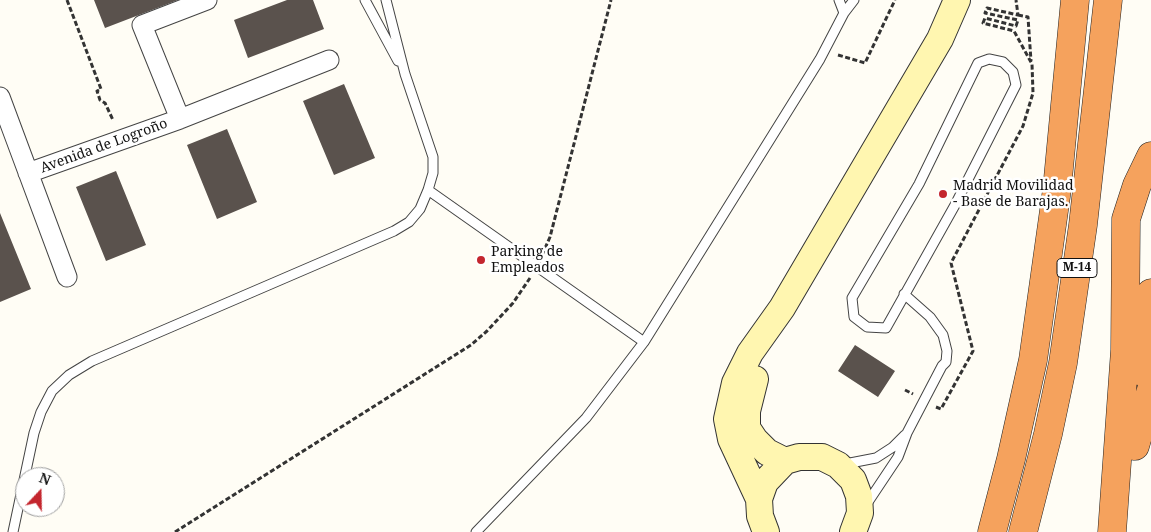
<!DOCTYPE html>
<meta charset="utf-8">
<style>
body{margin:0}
#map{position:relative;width:1151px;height:532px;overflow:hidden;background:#fffdf5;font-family:"Noto Serif",serif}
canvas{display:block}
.north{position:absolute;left:15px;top:467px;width:50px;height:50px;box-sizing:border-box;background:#fff;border:1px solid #a0a0a0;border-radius:50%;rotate:21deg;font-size:14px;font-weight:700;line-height:20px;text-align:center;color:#111}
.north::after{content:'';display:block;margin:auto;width:18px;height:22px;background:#c4262e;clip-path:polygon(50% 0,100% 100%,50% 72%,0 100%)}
</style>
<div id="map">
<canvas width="1151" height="532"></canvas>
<div class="north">N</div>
</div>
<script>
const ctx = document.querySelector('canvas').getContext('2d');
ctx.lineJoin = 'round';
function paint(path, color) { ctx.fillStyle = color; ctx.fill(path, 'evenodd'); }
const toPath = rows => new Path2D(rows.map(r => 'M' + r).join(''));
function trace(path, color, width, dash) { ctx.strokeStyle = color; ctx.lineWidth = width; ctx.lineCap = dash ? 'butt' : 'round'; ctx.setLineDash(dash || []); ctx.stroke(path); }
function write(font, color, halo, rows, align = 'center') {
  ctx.font = font + ' "Noto Serif",serif'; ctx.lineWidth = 5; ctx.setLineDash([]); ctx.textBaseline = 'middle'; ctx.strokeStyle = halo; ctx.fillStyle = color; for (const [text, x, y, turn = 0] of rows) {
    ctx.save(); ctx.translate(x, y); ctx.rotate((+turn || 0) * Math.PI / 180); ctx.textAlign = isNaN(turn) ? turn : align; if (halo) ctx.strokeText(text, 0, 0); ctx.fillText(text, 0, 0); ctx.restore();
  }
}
paint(toPath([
 [94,0,178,0,105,28],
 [287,0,313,0,324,29,248,58,234,20],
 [344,84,375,158,334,175,303,101],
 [227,129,257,202,217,219,187,145],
 [116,171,146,245,106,261,76,187],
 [0,213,31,289,0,302],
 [855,345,895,371,878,397,838,371]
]), '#5a524d');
const lane = toPath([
 [365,0,398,61],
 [839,0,844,13],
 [989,59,1003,62,1013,72,1016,85,955,205,886,328,867,327,854,317,852,298,919,184,978,63,989,59],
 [428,190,644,342],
 [845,464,876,458,893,447,905,435],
 [866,505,898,457,907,433,942,366,946,362,947,351,943,335,930,317,904,294],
 [13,532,34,433,41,412,52,391,69,375,92,361,394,231,409,222,420,209,428,190,433,173,433,157,405,74,386,0],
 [476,532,586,418,644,342,820,59,844,13,854,0]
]);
const street = toPath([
 [0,97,67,277],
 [180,119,142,25,207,0],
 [28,173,180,119,329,60]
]);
const secondary = toPath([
 [755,379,747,411,747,428,755,440,767,452,785,461],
 [759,499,731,439,727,419,735,383,750,353,782,308,940,39,957,0],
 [766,532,760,516,759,499,765,482,785,461,799,457,822,457,838,465,853,480,859,496,860,513,853,532]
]);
const highway = toPath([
 [1139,371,1151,293],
 [1135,446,1151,390],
 [992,532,1011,459,1033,360,1057,189,1075,0],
 [1023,532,1048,434,1063,363,1083,225,1108,0],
 [1112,532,1125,350,1126,219,1137,185,1151,156]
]);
trace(lane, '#444', 11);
trace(street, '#444', 21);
trace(secondary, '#333', 28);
trace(highway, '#222', 29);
trace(toPath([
 [67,0,101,89,97,91,100,100,105,103,113,120],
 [1018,15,1028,17,1031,61],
 [838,55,865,63,895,0],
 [542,255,550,237,611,0],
 [905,390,913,394],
 [936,407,941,409,973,351,951,263,1023,126,1033,93,1032,64,1014,31,983,23,985,18,1016,26,1018,20,985,13,987,8,1018,15,1016,0],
 [175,532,471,345,487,331,513,303,530,278]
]), '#333', 3, [5, 2.5]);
trace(lane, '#fff', 9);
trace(street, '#fff', 19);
trace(secondary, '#fff6b0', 26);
trace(highway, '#f5a25d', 28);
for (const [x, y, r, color] of [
 [943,194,5,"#c4262e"],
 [481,260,5,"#c4262e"]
]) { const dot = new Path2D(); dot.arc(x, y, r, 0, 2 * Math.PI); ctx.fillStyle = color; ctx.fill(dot); trace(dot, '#fff', 2); }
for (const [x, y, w] of [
 [1077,268,40]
]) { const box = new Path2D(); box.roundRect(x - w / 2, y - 9.5, w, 19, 4); ctx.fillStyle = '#fff'; ctx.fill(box); trace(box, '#111', 1); }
write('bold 12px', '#111', null, [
 ["M-14",1077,268]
]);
write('14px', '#111', '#fff', [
 ["Avenida de Logroño",104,146,-20]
]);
write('14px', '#111', '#fff', [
 ["Madrid Movilidad",953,186],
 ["- Base de Barajas.",953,202],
 ["Parking de",491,252],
 ["Empleados",491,268]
], 'left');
</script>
